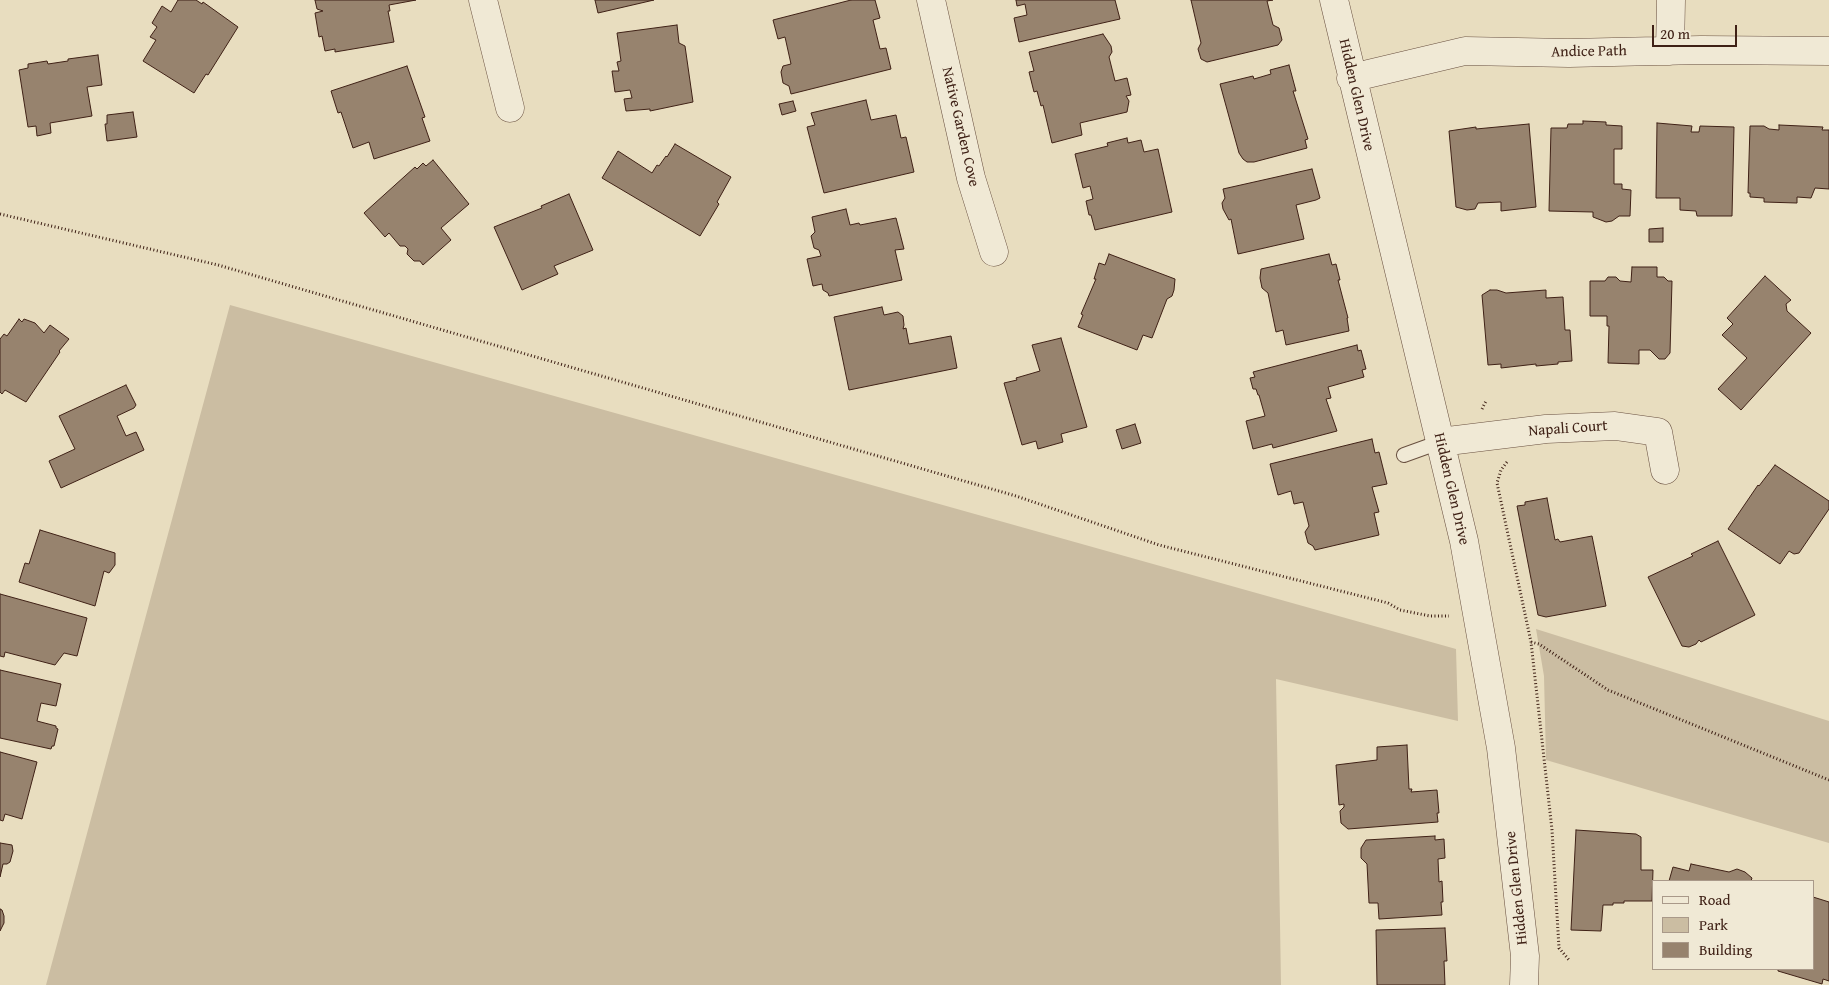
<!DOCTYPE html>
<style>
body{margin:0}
#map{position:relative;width:1829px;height:985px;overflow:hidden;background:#e8ddbf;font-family:"Gentium Book Plus",serif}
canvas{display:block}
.legend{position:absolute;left:1652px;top:880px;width:162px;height:90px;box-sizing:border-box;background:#f0e9d5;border:1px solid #a99989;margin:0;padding:6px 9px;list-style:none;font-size:15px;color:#3f2116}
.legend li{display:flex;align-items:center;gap:10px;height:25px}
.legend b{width:25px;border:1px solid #a99989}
.scale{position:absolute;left:1652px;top:25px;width:85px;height:22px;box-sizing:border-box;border:2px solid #3f2116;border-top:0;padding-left:6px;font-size:15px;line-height:18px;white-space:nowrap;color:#3f2116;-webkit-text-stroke:4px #f0e9d5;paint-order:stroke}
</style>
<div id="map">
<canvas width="1829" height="985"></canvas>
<ul class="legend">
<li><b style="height:6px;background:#f0e9d5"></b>Road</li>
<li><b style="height:14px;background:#cbbda2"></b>Park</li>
<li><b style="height:14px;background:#97836e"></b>Building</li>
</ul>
<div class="scale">20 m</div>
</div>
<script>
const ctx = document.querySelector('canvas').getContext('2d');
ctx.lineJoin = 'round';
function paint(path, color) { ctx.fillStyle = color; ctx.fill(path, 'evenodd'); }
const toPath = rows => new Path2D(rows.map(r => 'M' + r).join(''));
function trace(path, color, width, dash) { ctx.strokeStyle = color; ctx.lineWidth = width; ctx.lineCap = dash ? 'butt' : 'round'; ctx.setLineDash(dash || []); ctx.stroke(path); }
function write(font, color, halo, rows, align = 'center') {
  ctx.font = font + ' "Gentium Book Plus",serif'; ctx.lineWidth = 5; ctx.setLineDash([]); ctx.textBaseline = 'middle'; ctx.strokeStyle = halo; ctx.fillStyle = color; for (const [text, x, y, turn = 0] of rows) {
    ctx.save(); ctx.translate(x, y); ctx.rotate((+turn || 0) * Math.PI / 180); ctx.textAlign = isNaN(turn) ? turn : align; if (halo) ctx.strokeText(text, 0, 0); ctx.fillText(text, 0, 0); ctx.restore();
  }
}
paint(toPath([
 [230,305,1456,649,1458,721,1276,679,1281,985,46,985],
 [1536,629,1829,721,1829,843,1546,760,1544,676]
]), '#cbbda2');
const building = toPath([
 [178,0,196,0,202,4,203,2,238,27,208,75,206,74,194,93,143,61,156,40,150,37,157,27,152,23,162,6,171,12,178,0],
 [315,0,416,0,389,5,390,11,388,11,394,42,335,52,335,49,325,51,322,36,319,37,315,13,323,11,317,9,315,0],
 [595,0,654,0,598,13,595,0],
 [851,0,875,0,880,18,873,20,880,49,886,48,891,69,791,94,789,86,783,83,781,72,783,66,791,64,785,37,778,39,773,20,851,0],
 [1016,0,1115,0,1120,19,1019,42,1014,18,1027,15,1025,4,1017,6,1016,0],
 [1191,0,1273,0,1267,1,1273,25,1279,28,1282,40,1278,45,1207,62,1201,59,1198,49,1201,43,1191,0],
 [677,25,679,43,685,46,693,102,650,111,650,109,626,111,624,99,632,98,630,90,615,92,612,71,619,71,617,62,621,61,617,33,677,25],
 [1103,34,1111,46,1112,52,1109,57,1115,81,1127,78,1131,95,1126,96,1129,101,1127,112,1080,123,1082,135,1052,143,1043,105,1041,106,1037,91,1034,92,1029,72,1034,71,1029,52,1103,34],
 [98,55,102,85,87,87,92,116,50,123,51,133,37,136,36,126,28,127,19,70,28,68,28,64,47,61,48,64,68,61,68,59,98,55],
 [1289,65,1296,91,1293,91,1308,139,1305,140,1307,148,1254,162,1247,162,1243,159,1239,153,1220,84,1253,76,1254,79,1271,74,1270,70,1289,65],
 [407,66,425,117,422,118,430,141,374,159,369,142,353,148,341,112,338,113,331,91,407,66],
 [866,100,871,120,896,115,901,138,906,137,914,172,824,193,807,127,815,125,811,113,866,100],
 [793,101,796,111,782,115,779,104,793,101],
 [133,112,137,137,107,141,105,124,107,124,107,115,133,112],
 [1583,121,1606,122,1606,125,1622,126,1622,149,1614,149,1614,184,1622,184,1622,189,1631,190,1630,216,1619,216,1612,221,1606,222,1593,217,1593,212,1549,211,1551,128,1567,128,1568,124,1583,124,1583,121],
 [1657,123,1692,126,1691,132,1699,132,1700,126,1734,127,1732,216,1697,216,1696,211,1680,210,1680,198,1656,198,1657,123],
 [1529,124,1536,207,1501,211,1501,202,1478,203,1475,209,1467,210,1456,207,1449,131,1476,127,1476,129,1529,124],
 [1779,125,1823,127,1822,130,1829,130,1829,189,1815,188,1811,198,1797,197,1797,203,1764,202,1764,198,1750,197,1750,193,1748,193,1750,126,1764,126,1769,129,1779,130,1779,125],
 [1127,138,1128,143,1141,140,1144,152,1158,149,1172,212,1095,230,1091,215,1089,215,1086,201,1093,199,1090,186,1083,188,1075,154,1108,146,1107,143,1127,138],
 [675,144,731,177,717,202,719,204,700,236,602,178,618,151,652,173,657,165,659,166,666,156,667,157,675,144],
 [433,160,469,204,441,228,451,240,423,265,420,261,414,261,407,254,408,249,405,246,400,246,389,233,385,237,364,213,415,167,417,169,423,163,426,166,433,160],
 [1312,169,1320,198,1316,200,1296,205,1304,239,1238,254,1231,219,1229,220,1223,209,1222,203,1225,198,1223,189,1312,169],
 [569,194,593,250,554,266,558,274,522,290,494,227,542,208,541,206,569,194],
 [846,209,850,225,859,223,860,225,896,218,904,249,895,250,902,280,829,296,828,293,823,290,822,284,813,286,807,259,821,256,819,250,814,248,811,236,815,232,812,217,846,209],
 [1663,228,1663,242,1649,242,1649,229,1663,228],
 [1109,254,1175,279,1174,290,1172,296,1167,299,1152,338,1143,335,1137,350,1078,327,1083,315,1081,314,1096,279,1094,279,1099,263,1105,265,1109,254],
 [1329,254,1332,265,1336,264,1340,280,1338,280,1348,318,1347,318,1349,331,1286,345,1283,330,1276,332,1268,293,1262,288,1260,278,1261,269,1329,254],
 [1632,267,1657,267,1657,277,1664,277,1668,281,1672,281,1670,353,1665,359,1659,359,1650,350,1639,350,1639,364,1608,363,1609,326,1607,326,1607,316,1590,316,1590,281,1605,281,1608,277,1616,277,1620,281,1631,282,1632,267],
 [1765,276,1791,300,1786,304,1787,311,1811,333,1741,410,1718,389,1747,358,1722,335,1733,324,1727,318,1765,276],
 [1490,290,1497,290,1506,293,1546,290,1546,298,1563,297,1565,330,1570,330,1572,361,1558,362,1558,364,1536,366,1536,364,1501,368,1501,364,1488,365,1482,295,1490,290],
 [882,307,884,315,898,312,903,316,904,325,903,329,906,328,909,344,951,336,957,368,849,390,834,317,882,307],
 [19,319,22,322,24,319,35,323,44,333,50,325,69,339,59,351,60,352,26,402,5,390,2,394,0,392,0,339,4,334,7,336,19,319],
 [1061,338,1087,427,1061,434,1063,442,1038,449,1036,441,1022,445,1004,383,1017,380,1016,378,1040,371,1032,345,1061,338],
 [1357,345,1358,351,1361,350,1366,369,1362,370,1364,377,1328,387,1331,398,1326,399,1337,431,1273,448,1272,444,1253,449,1246,421,1265,416,1259,395,1258,395,1256,389,1253,389,1250,378,1255,377,1253,372,1357,345],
 [126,385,136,405,134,408,117,416,126,436,136,432,144,450,61,488,49,461,75,449,59,416,126,385],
 [1135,424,1141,443,1122,449,1116,430,1135,424],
 [1372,439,1375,453,1379,452,1387,484,1372,487,1379,512,1374,513,1379,535,1315,550,1313,546,1308,543,1305,532,1309,526,1303,502,1294,504,1291,491,1278,495,1270,464,1372,439],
 [1775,465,1829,501,1829,509,1799,553,1794,554,1789,551,1780,564,1728,529,1758,485,1759,486,1775,465],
 [1547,498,1555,540,1558,539,1560,542,1592,536,1606,606,1546,617,1538,615,1517,506,1525,505,1525,502,1547,498],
 [40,530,115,553,115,565,109,573,104,571,95,606,19,582,25,563,29,564,40,530],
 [1718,541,1755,615,1701,642,1699,640,1696,644,1689,647,1682,646,1648,577,1693,556,1691,554,1718,541],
 [0,594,87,618,77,656,64,653,55,665,5,652,4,657,0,656,0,594],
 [0,670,61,684,56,706,41,703,37,721,56,726,56,728,58,729,54,746,52,746,51,749,0,738,0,670],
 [1407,745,1409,789,1412,789,1411,792,1437,790,1439,813,1437,813,1438,822,1348,829,1341,823,1340,811,1344,807,1344,804,1339,805,1336,765,1377,760,1377,747,1407,745],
 [0,752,37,762,22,819,5,814,3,821,0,820,0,752],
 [1576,830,1636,834,1641,837,1641,870,1653,870,1652,901,1624,901,1624,903,1613,903,1613,905,1603,905,1601,931,1571,930,1576,830],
 [1435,836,1435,840,1444,839,1445,858,1438,859,1439,882,1442,881,1443,902,1441,902,1442,915,1379,919,1378,903,1369,903,1367,864,1361,858,1361,848,1366,840,1435,836],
 [0,843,12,845,13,851,10,862,7,864,3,864,0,877,0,843],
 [1691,864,1729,872,1737,869,1745,872,1752,878,1751,881,1669,881,1673,867,1689,871,1691,864],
 [1813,897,1829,902,1829,981,1823,979,1822,984,1778,971,1778,969,1813,969,1813,897],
 [0,909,2,910,4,916,4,923,0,931,0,909],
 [1445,928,1447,961,1444,961,1445,985,1377,985,1376,930,1445,928]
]);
paint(building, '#97836e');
trace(building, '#3f2116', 1);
const service = toPath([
 [1404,455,1440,442]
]);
const minor = toPath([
 [483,0,510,108],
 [931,0,971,178,994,252],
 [1334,0,1464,541,1501,748,1525,956,1524,985],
 [1670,51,1671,0],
 [1351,78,1465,51,1569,53,1701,50,1829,51],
 [1440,442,1546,429,1615,426,1658,432,1665,470]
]);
trace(service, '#695040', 16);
trace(minor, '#695040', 29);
trace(toPath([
 [0,214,218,265,1016,496,1159,545,1388,603,1400,610,1430,616,1449,616],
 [1482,409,1486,401],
 [1507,462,1501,470,1497,483,1531,642,1552,830,1559,948,1569,960],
 [1531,642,1539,644,1608,690,1829,780]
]), '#3f2116', 3, [1, 2.5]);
trace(service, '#f0e9d5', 14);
trace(minor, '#f0e9d5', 28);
write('15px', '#3f2116', '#f0e9d5', [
 ["Andice Path",1589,52,-1],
 ["Hidden Glen Drive",1356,95,77],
 ["Native Garden Cove",960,127,77],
 ["Napali Court",1568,429,-4],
 ["Hidden Glen Drive",1451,489,77],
 ["Hidden Glen Drive",1517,888,-96]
]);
</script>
